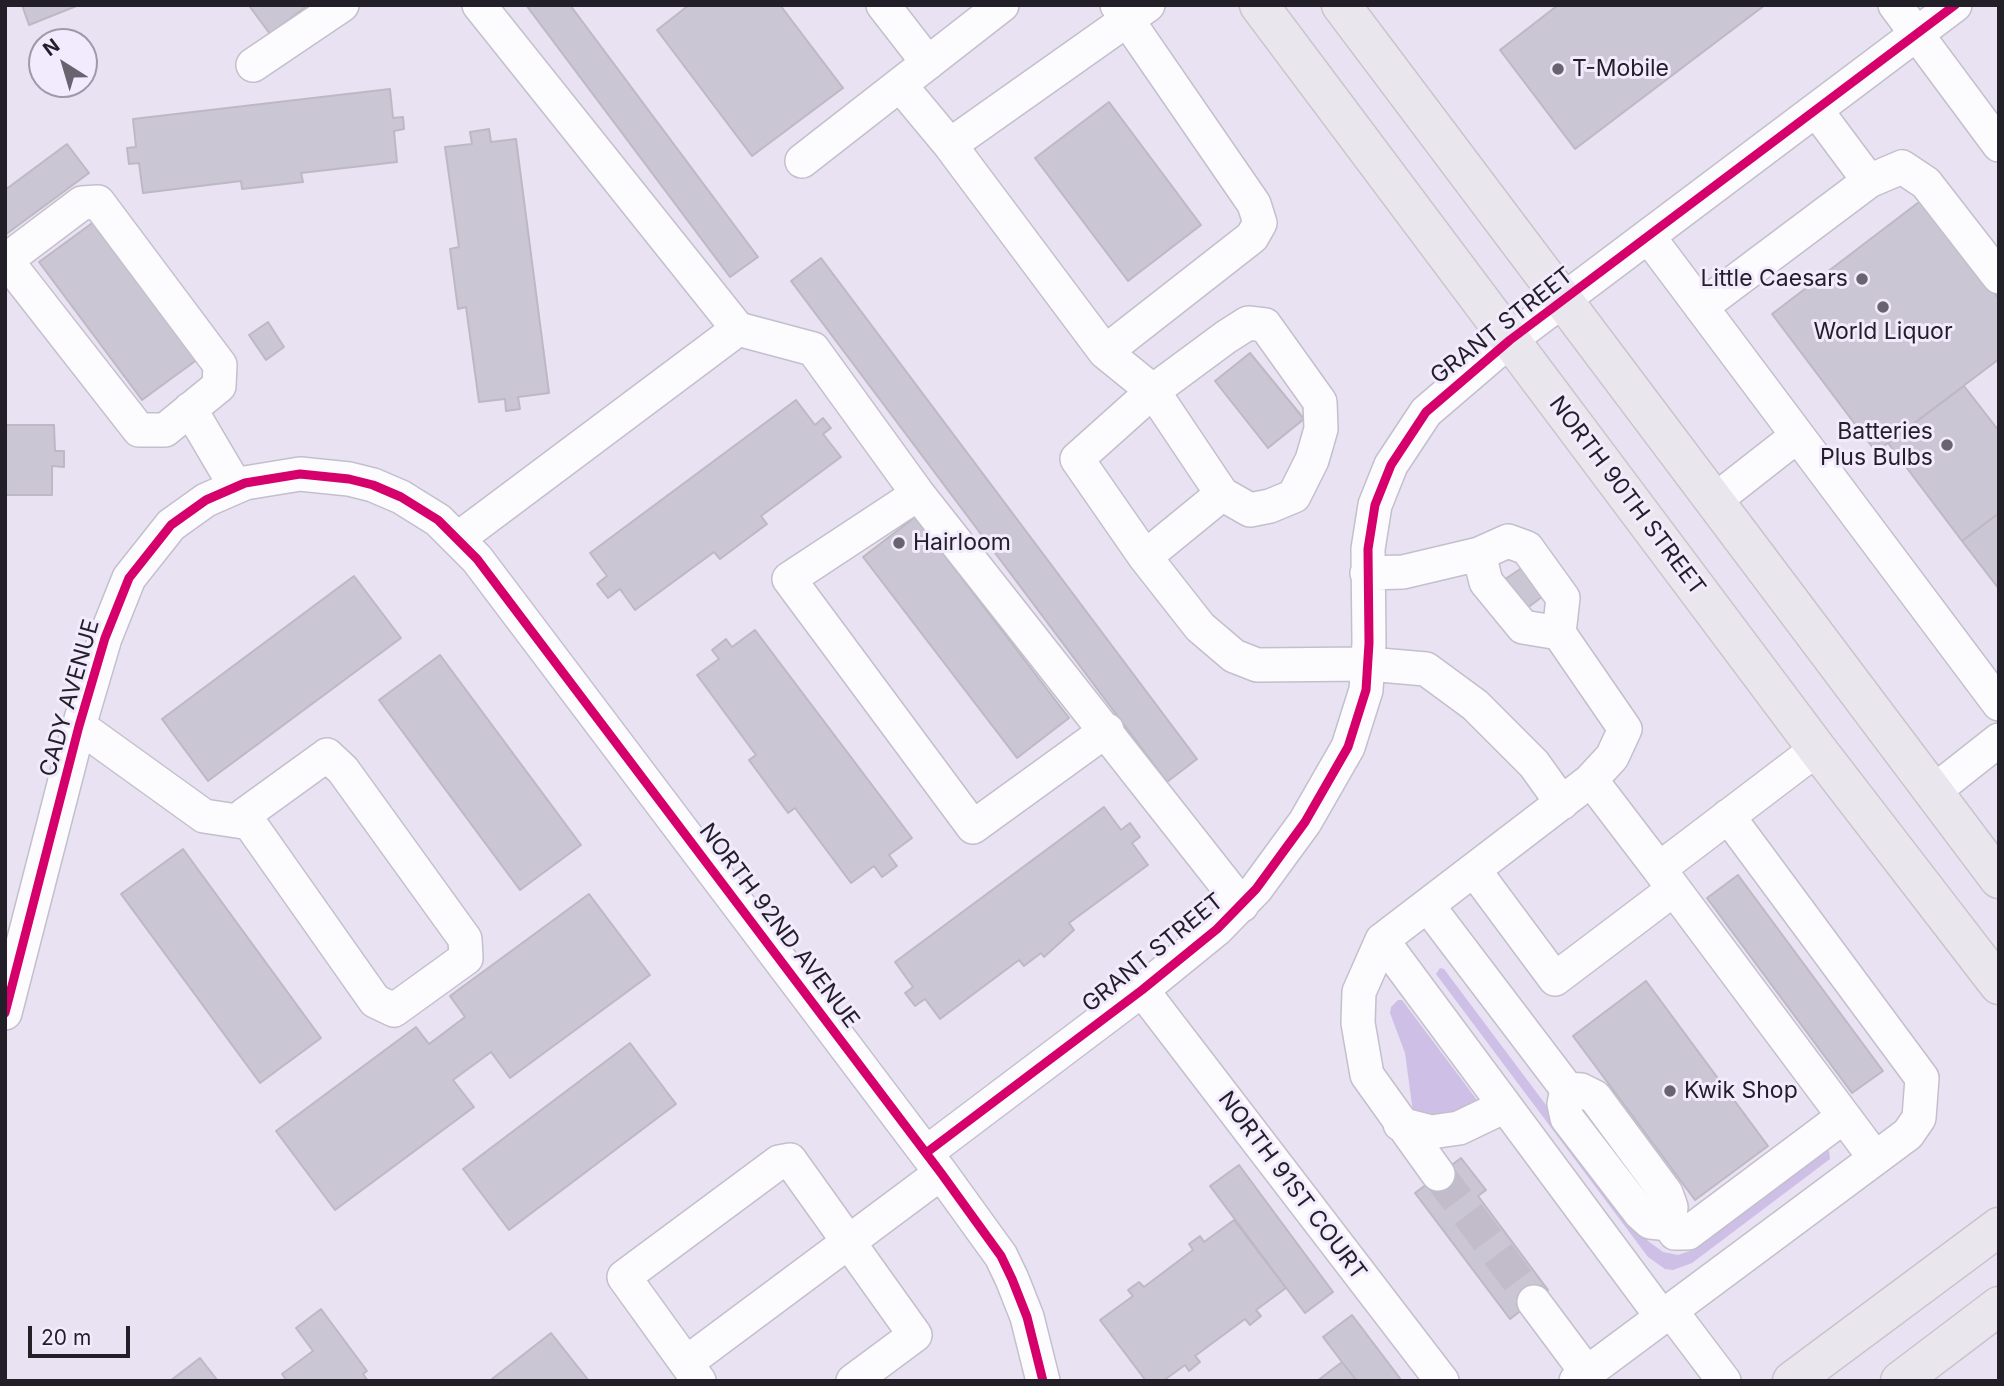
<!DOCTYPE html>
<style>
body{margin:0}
#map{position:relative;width:2004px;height:1386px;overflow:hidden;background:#e8e2f2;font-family:Inter,sans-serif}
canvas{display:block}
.frame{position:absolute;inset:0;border:7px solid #231f29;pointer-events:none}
.north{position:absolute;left:28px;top:28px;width:70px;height:70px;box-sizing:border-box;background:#f1ebfd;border:2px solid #9f99a8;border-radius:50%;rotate:323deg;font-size:19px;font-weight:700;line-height:28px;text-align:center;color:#231f29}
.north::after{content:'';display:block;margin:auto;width:24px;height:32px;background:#68636f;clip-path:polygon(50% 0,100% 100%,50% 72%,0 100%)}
.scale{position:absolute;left:28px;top:1326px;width:102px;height:32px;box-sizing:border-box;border:4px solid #231f29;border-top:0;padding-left:9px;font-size:21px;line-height:24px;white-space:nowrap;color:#231f29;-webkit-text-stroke:5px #f1ebfd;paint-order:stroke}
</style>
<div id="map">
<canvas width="2004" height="1386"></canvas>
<div class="frame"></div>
<div class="north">N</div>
<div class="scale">20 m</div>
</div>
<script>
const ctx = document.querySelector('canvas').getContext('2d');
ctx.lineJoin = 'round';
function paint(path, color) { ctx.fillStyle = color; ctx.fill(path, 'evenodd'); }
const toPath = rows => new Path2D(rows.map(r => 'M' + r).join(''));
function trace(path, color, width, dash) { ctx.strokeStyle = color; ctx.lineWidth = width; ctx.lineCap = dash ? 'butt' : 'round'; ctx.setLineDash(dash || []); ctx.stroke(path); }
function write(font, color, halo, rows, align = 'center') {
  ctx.font = font + ' Inter,sans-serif'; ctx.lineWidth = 6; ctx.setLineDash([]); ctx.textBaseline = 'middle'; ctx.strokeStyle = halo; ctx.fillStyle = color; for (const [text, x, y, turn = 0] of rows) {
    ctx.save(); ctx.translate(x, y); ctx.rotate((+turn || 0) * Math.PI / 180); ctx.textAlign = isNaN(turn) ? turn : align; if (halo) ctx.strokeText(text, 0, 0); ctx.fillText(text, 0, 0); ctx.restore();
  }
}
paint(toPath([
 [1440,968,1444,969,1648,1241,1663,1252,1678,1255,1690,1251,1820,1151,1829,1151,1830,1159,1692,1263,1673,1270,1665,1269,1648,1257,1436,974],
 [1398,1000,1402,1000,1477,1100,1476,1105,1443,1117,1413,1112,1405,1053,1390,1013,1391,1007]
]), '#cebfe6');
const building = toPath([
 [22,5,79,5,29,25,22,5],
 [253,5,308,5,270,34,250,7,253,5],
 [526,5,570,5,758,257,730,277,526,5],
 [689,5,780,5,843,88,752,156,657,30,689,5],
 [1558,5,1765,5,1575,149,1500,50,1558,5],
 [390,89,393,118,403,117,404,129,394,131,397,162,301,173,303,182,242,189,241,181,143,193,139,163,129,164,127,148,136,147,133,119,390,89],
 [1109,102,1201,225,1128,281,1035,158,1109,102],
 [489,129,491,142,516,139,549,393,518,397,520,409,506,411,505,399,479,402,466,307,458,309,450,249,459,247,445,147,472,144,470,132,489,129],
 [67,144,89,173,5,235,5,190,67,144],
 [1923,199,1999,299,1999,359,1876,452,1772,314,1923,199],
 [95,221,198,359,142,400,39,262,95,221],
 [821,258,1197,759,1167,782,791,281,821,258],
 [268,322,284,347,266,360,249,335,268,322],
 [1250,353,1304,419,1268,448,1215,381,1250,353],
 [1964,386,1999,431,1999,513,1962,541,1888,443,1964,386],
 [796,400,815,425,823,418,831,428,823,434,841,457,761,516,767,524,720,559,714,552,635,610,620,589,608,598,597,584,607,576,590,553,796,400],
 [5,425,54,425,55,451,64,451,64,467,52,466,52,495,5,495,5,425],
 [1999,513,1999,589,1962,541,1999,513],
 [915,517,1069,718,1017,758,863,557,915,517],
 [1526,565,1547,593,1526,609,1504,580,1526,565],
 [354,576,401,638,208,781,162,719,354,576],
 [755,630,912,838,889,855,897,866,882,877,874,866,851,883,795,808,788,813,749,760,756,755,697,675,719,659,712,650,726,639,732,647,755,630],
 [440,655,581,845,520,890,379,700,440,655],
 [1104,807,1121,830,1130,823,1140,837,1132,843,1148,865,1069,923,1074,930,1044,957,1041,953,1024,966,1019,960,940,1019,925,999,915,1006,905,993,913,987,895,962,1104,807],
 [183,849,321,1038,260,1083,121,894,183,849],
 [1738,875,1883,1071,1852,1093,1707,898,1738,875],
 [589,894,650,975,510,1078,491,1052,453,1080,474,1107,335,1210,276,1131,416,1027,429,1044,465,1017,450,996,589,894],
 [1646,981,1768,1146,1695,1200,1573,1036,1646,981],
 [630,1043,676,1104,509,1230,463,1169,630,1043],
 [1461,1158,1486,1190,1478,1196,1548,1290,1510,1319,1415,1193,1461,1158],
 [1239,1165,1333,1292,1305,1313,1210,1186,1239,1165],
 [1234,1220,1286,1288,1256,1310,1261,1316,1250,1325,1245,1319,1195,1356,1200,1362,1189,1371,1185,1365,1163,1381,1146,1381,1100,1320,1133,1296,1128,1290,1139,1282,1144,1287,1193,1250,1189,1244,1200,1236,1204,1242,1234,1220],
 [321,1309,367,1371,363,1374,368,1381,287,1381,282,1374,313,1351,296,1328,321,1309],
 [1352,1315,1402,1381,1357,1381,1342,1362,1323,1337,1352,1315],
 [551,1333,589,1381,494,1381,492,1379,551,1333],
 [200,1358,218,1381,170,1381,200,1358],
 [1342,1362,1357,1381,1317,1381,1342,1362]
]);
paint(building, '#cbc6d3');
trace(building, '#bdb8c4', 2);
trace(toPath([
 [1438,1174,1534,1302]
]), '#c1bbca', 33, [33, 17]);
const minor = toPath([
 [883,5,928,63],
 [1895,5,1999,145],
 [253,65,342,5],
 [900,85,950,145],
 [802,161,1002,5],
 [1869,181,1902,167,1926,183,1999,277],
 [1648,236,1999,704],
 [5,261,82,203,98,202,220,365,219,386,165,430,139,430,6,260],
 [1701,307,1869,181,1816,110],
 [738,329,813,349,918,494,1242,905],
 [1105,352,1252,237,1260,223,1254,204,1117,5],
 [190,409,236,487],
 [918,494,789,579,973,827,1107,730],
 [1222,494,1250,510,1270,506,1294,496,1312,460,1321,429,1320,402,1265,325,1248,323,1226,337,1153,391,1077,459,1145,557,1200,627,1234,656,1257,665,1368,664,1426,669,1475,705,1534,764,1562,803],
 [1714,501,1797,436],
 [459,538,738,329,479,5],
 [1145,557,1222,494,1153,391,1105,352,950,145,1148,5],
 [1367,573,1403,572,1479,554,1508,541,1527,548,1563,598,1559,633,1523,627,1486,582,1479,554],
 [1559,633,1625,729,1612,757,1587,784],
 [79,726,204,816,250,823],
 [327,755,343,770,465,939,466,958,394,1010,375,1001,244,815,327,755],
 [1933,792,1999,740],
 [1659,869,1875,1158],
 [1474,870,1555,979,1674,889],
 [1428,906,1567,1089,1564,1104,1567,1118,1640,1213,1650,1222,1669,1224],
 [1382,940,1359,992,1358,1023,1367,1075,1438,1174],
 [1142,990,1442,1381],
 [5,1013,79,726,105,638,129,578,171,525,206,500,245,483,300,474,349,479,373,485,401,497,438,520,477,559,941,1173,1001,1256,1012,1279,1027,1317,1043,1381],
 [1567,1089,1581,1090,1595,1097,1666,1193,1671,1207,1669,1224,1675,1233,1688,1233,1843,1117],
 [1400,1124,1431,1132,1459,1128,1505,1106],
 [926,1153,1142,990,1217,929,1256,889,1305,822,1348,747,1366,690,1369,643,1368,549,1375,505,1391,465,1426,412,1510,340,1955,5],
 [1534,1302,1587,1373],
 [1671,1311,1724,1381],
 [1662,1317,1382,940,1591,780,1659,869,1817,749],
 [686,1363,941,1173],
 [699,1381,624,1277,779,1162,790,1160,915,1335,853,1381],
 [1576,1381,1908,1134,1919,1118,1922,1078,1728,816]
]);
const major = toPath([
 [1259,5,1817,749,1999,985],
 [1341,5,1999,879],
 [1792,1381,1999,1227],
 [1900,1381,1999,1306]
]);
trace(minor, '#c4bfcc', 36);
trace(major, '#c7c4cb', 41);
trace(minor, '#fcfbfd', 33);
trace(major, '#eae6ee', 38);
trace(toPath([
 [5,1013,79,726,105,638,129,578,171,525,206,500,245,483,300,474,349,479,373,485,401,497,438,520,477,559,941,1173,1001,1256,1012,1279,1027,1317,1043,1381],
 [926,1153,1142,990,1217,929,1256,889,1305,822,1348,747,1366,690,1369,643,1368,549,1375,505,1391,465,1426,412,1510,340,1955,5]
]), '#d6006c', 9);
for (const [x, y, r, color] of [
 [1558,69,7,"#68636f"],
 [1862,279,7,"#68636f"],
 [1883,307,7,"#68636f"],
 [1947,445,7,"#68636f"],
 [899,543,7,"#68636f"],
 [1670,1091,7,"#68636f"]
]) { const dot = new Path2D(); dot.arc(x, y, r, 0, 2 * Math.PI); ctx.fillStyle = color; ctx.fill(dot); trace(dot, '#f1ebfd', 2.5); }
write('23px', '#231f29', '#f1ebfd', [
 ["T-Mobile",1572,69],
 ["Little Caesars",1848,279,"right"],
 ["World Liquor",1883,332,"center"],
 ["Batteries",1933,432,"right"],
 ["Plus Bulbs",1933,458,"right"],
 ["Hairloom",913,543],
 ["Kwik Shop",1684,1091]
], 'left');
write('23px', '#231f29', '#f1ebfd', [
 ["GRANT STREET",1502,326,-38],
 ["NORTH 90TH STREET",1627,496,53],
 ["CADY AVENUE",70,698,-74],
 ["NORTH 92ND AVENUE",779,926,53],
 ["GRANT STREET",1153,953,-39],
 ["NORTH 91ST COURT",1292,1186,53]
]);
</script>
